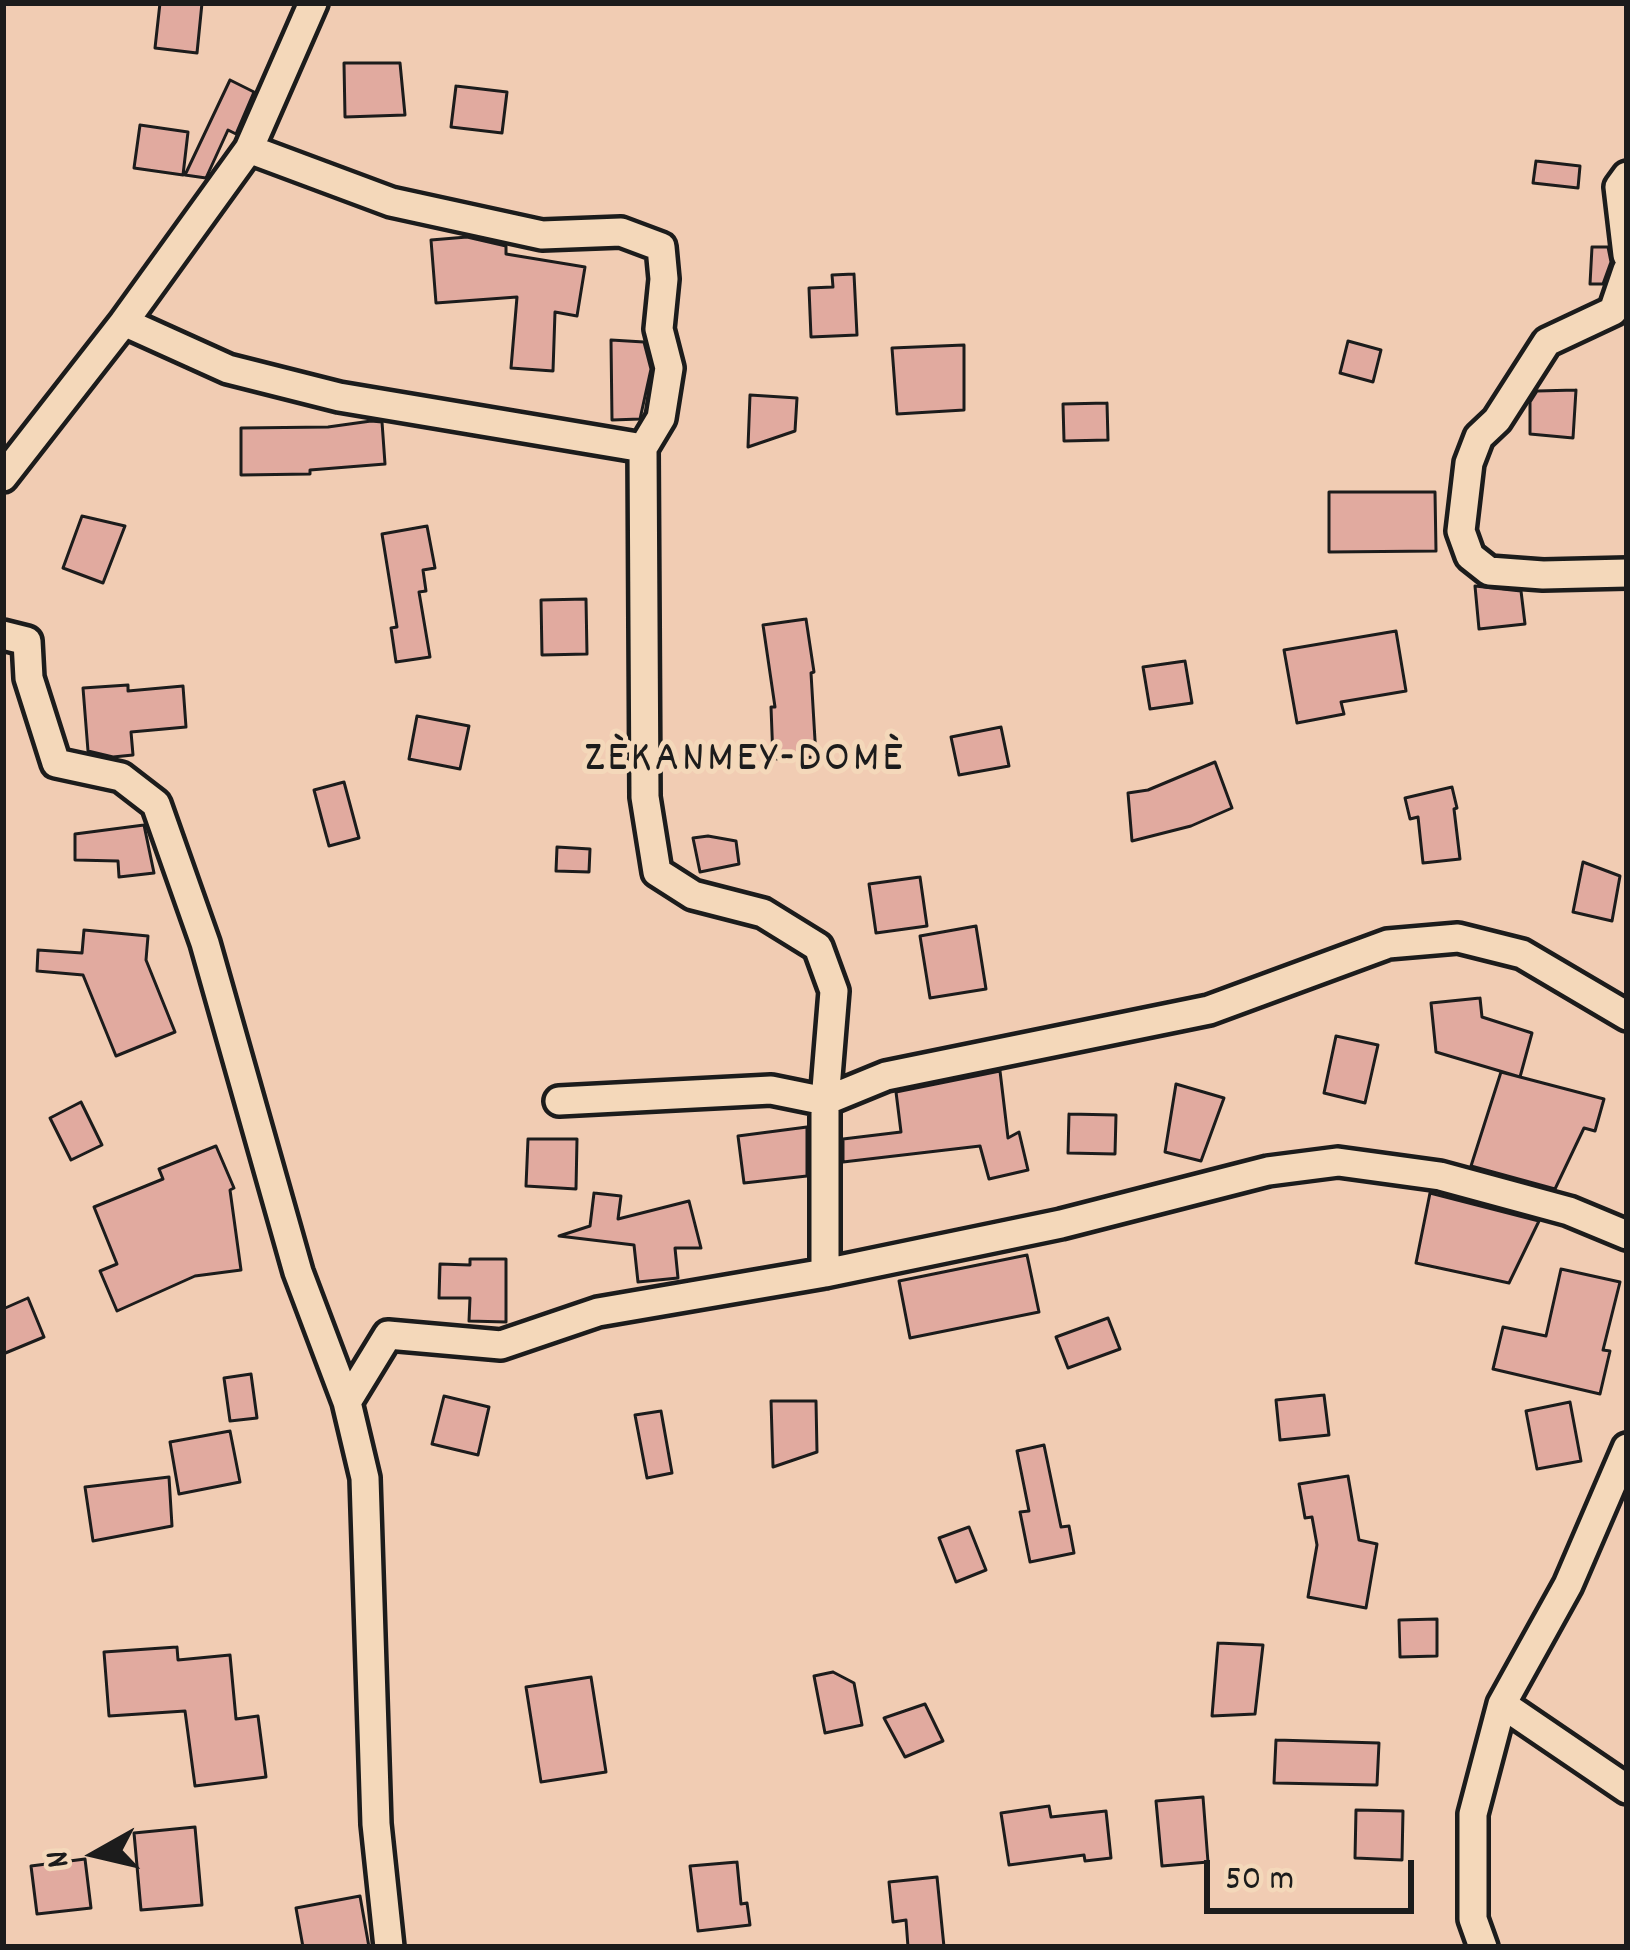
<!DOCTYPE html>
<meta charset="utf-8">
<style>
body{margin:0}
#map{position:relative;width:1630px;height:1950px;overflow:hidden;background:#f1ccb3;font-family:Dekko,sans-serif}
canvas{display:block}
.frame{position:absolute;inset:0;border:6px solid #1c1c1c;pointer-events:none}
.north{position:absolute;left:36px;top:1794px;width:120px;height:120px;-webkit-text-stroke:9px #f4d8ba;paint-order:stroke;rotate:262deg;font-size:33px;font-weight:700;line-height:48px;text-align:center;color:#1c1c1c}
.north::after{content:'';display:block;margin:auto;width:42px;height:54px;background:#1c1c1c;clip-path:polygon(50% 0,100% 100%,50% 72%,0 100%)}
.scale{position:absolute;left:1204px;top:1860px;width:210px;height:54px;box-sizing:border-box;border:6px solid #1c1c1c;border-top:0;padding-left:15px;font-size:36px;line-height:42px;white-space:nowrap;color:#1c1c1c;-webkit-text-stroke:9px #f4d8ba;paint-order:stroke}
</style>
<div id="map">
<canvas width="1630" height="1950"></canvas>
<div class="frame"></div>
<div class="north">N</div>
<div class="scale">50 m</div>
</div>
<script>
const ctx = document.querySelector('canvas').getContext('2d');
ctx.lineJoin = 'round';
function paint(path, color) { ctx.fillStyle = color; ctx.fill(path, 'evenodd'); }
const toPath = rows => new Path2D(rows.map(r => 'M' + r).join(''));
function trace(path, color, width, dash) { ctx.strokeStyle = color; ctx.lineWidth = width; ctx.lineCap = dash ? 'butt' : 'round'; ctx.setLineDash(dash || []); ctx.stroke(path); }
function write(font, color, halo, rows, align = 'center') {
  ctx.font = font + ' Dekko,sans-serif'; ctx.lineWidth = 10; ctx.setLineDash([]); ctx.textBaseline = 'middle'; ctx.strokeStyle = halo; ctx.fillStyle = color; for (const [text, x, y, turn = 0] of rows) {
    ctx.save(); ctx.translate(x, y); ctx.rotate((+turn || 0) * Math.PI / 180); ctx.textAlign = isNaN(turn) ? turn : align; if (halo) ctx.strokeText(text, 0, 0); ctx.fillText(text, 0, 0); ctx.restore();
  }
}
const building = toPath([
 [160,3,202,3,197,53,155,48,160,3],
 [344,63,400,63,405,115,345,117,344,63],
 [230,80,254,92,236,134,228,130,206,178,185,175,230,80],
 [456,86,507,92,502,133,451,127,456,86],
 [140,125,188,132,183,175,134,168,140,125],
 [1536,161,1580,166,1578,188,1533,183,1536,161],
 [467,237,506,246,506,254,585,267,577,316,555,312,553,371,511,368,517,297,436,303,431,240,467,237],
 [1592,247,1608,247,1611,262,1603,284,1590,284,1592,247],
 [854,274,857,335,811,337,809,288,833,287,832,275,854,274],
 [611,340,644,342,651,369,640,419,612,420,611,340],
 [1348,341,1381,350,1373,382,1340,373,1348,341],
 [964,345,964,410,897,414,892,348,964,345],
 [1576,390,1573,438,1530,434,1530,402,1537,391,1576,390],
 [750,395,797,398,795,431,748,447,750,395],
 [1107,403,1108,440,1064,441,1063,404,1107,403],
 [371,421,382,422,385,464,310,470,310,474,241,475,241,428,328,427,371,421],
 [1329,492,1435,492,1436,551,1329,552,1329,492],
 [82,516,125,526,103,583,63,568,82,516],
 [427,526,435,568,423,570,426,591,419,592,430,657,396,662,391,628,397,627,382,534,427,526],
 [1475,586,1521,591,1525,624,1479,629,1475,586],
 [586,599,587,654,542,655,541,600,586,599],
 [806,619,814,672,811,673,816,757,773,759,771,707,775,707,763,625,806,619],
 [1396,631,1406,691,1341,702,1344,714,1297,723,1284,650,1396,631],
 [1185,661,1192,703,1150,709,1143,667,1185,661],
 [128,685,128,691,183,686,186,727,131,732,133,755,113,757,88,751,83,688,128,685],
 [417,716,469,726,460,769,409,759,417,716],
 [1001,727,1009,766,959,775,951,737,1001,727],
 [1215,762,1232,808,1191,826,1132,841,1128,793,1148,790,1215,762],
 [344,782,359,838,329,846,314,790,344,782],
 [1452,787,1457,808,1454,809,1460,859,1423,863,1418,817,1410,819,1405,798,1452,787],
 [144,825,154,873,119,877,118,861,75,860,75,834,144,825],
 [708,836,736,841,739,864,700,872,693,838,708,836],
 [557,847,590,849,589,872,556,871,557,847],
 [1583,862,1620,876,1612,921,1573,912,1583,862],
 [920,877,927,926,876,933,869,884,920,877],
 [976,926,986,989,930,998,920,936,976,926],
 [84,930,148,936,146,960,175,1032,116,1056,83,975,37,971,38,950,82,953,84,930],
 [1480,998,1482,1017,1532,1033,1520,1077,1436,1052,1431,1003,1480,998],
 [1336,1036,1378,1045,1365,1103,1324,1093,1336,1036],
 [1000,1071,1008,1138,1019,1132,1028,1170,989,1179,980,1146,843,1162,843,1139,901,1132,896,1092,1000,1071],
 [1501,1072,1604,1099,1595,1131,1584,1128,1555,1189,1471,1166,1501,1072],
 [1176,1084,1224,1098,1201,1161,1165,1152,1176,1084],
 [81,1102,102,1145,71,1160,50,1118,81,1102],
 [1069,1114,1116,1115,1115,1154,1068,1153,1069,1114],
 [807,1127,807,1176,744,1183,738,1136,807,1127],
 [528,1139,577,1139,576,1189,526,1186,528,1139],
 [216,1146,234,1188,230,1190,241,1270,195,1276,117,1311,100,1271,117,1264,94,1207,163,1179,159,1169,216,1146],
 [594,1193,621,1196,618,1219,689,1201,701,1248,675,1248,678,1278,638,1282,634,1245,559,1236,590,1226,594,1193],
 [1430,1193,1539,1221,1509,1283,1416,1263,1430,1193],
 [1027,1255,1039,1312,910,1338,899,1281,1027,1255],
 [470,1259,506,1259,506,1322,469,1321,470,1298,439,1298,440,1264,470,1265,470,1259],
 [1561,1269,1620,1282,1603,1350,1610,1351,1600,1394,1493,1369,1503,1327,1546,1336,1561,1269],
 [28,1298,44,1337,3,1354,3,1309,28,1298],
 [1108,1318,1120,1349,1068,1368,1056,1337,1108,1318],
 [251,1374,257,1418,230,1421,224,1378,251,1374],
 [1324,1395,1329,1435,1280,1440,1276,1400,1324,1395],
 [444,1396,489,1407,478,1455,432,1444,444,1396],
 [771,1401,816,1401,817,1452,773,1467,771,1401],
 [1570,1402,1581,1461,1537,1469,1526,1411,1570,1402],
 [661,1411,672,1473,647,1478,635,1415,661,1411],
 [230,1431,240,1482,179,1494,170,1442,230,1431],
 [1044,1445,1061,1527,1069,1526,1074,1553,1030,1562,1020,1512,1029,1511,1017,1451,1044,1445],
 [1348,1476,1359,1540,1377,1544,1366,1608,1308,1597,1317,1545,1312,1517,1305,1518,1299,1484,1348,1476],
 [169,1477,172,1526,93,1541,85,1487,169,1477],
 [969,1527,986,1570,956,1582,939,1538,969,1527],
 [1437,1619,1437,1656,1400,1657,1399,1620,1437,1619],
 [1218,1643,1263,1645,1255,1714,1212,1716,1218,1643],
 [177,1647,178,1660,230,1655,236,1719,258,1716,266,1777,195,1786,185,1711,109,1716,104,1652,177,1647],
 [833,1672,854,1683,862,1725,825,1733,814,1676,833,1672],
 [591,1677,606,1772,541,1782,526,1687,591,1677],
 [925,1704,943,1741,905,1757,884,1718,925,1704],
 [1276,1740,1379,1743,1377,1785,1274,1783,1276,1740],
 [1203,1797,1208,1862,1162,1866,1156,1801,1203,1797],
 [1049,1806,1051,1817,1106,1811,1111,1858,1085,1861,1084,1855,1009,1865,1001,1813,1049,1806],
 [1356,1810,1403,1811,1402,1860,1355,1858,1356,1810],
 [195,1827,202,1905,141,1910,134,1833,195,1827],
 [85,1859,91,1908,37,1914,31,1866,85,1859],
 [737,1862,741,1904,747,1903,750,1925,698,1931,690,1866,737,1862],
 [937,1877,944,1947,908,1947,906,1920,893,1922,889,1882,937,1877],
 [360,1896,369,1947,303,1947,296,1908,360,1896]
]);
paint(building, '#e1aa9f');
trace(building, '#1c1c1c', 3);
const street = toPath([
 [249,149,391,202,542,235,621,232,661,247,664,279,659,329,669,368,661,418,643,448,645,797,657,872,693,895,763,913,818,947,834,991,825,1101,825,1273],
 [1627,176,1619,187,1627,255],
 [1627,270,1613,311,1547,342,1497,420,1479,437,1469,463,1461,531,1470,556,1489,571,1543,575,1627,573],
 [124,322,228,369,339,397,643,448],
 [3,477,124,322,249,149,313,3],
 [3,635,27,641,29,678,56,763,121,777,156,804,205,943,298,1272,347,1402,365,1478,376,1824,389,1947],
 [559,1101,771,1090,825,1101,886,1076,1209,1010,1388,944,1458,938,1522,954,1627,1016],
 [347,1402,388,1335,501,1345,598,1312,825,1273,1061,1224,1268,1171,1338,1162,1440,1176,1569,1211,1627,1235],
 [1502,1704,1627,1789],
 [1483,1947,1473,1919,1473,1814,1502,1704,1568,1585,1627,1448]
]);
trace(street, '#1c1c1c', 36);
trace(street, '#f4d8ba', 27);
ctx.letterSpacing = '3px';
write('45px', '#1c1c1c', '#f4d8ba', [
 ["ZÈKANMEY-DOMÈ",745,763]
]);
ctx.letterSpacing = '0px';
</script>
